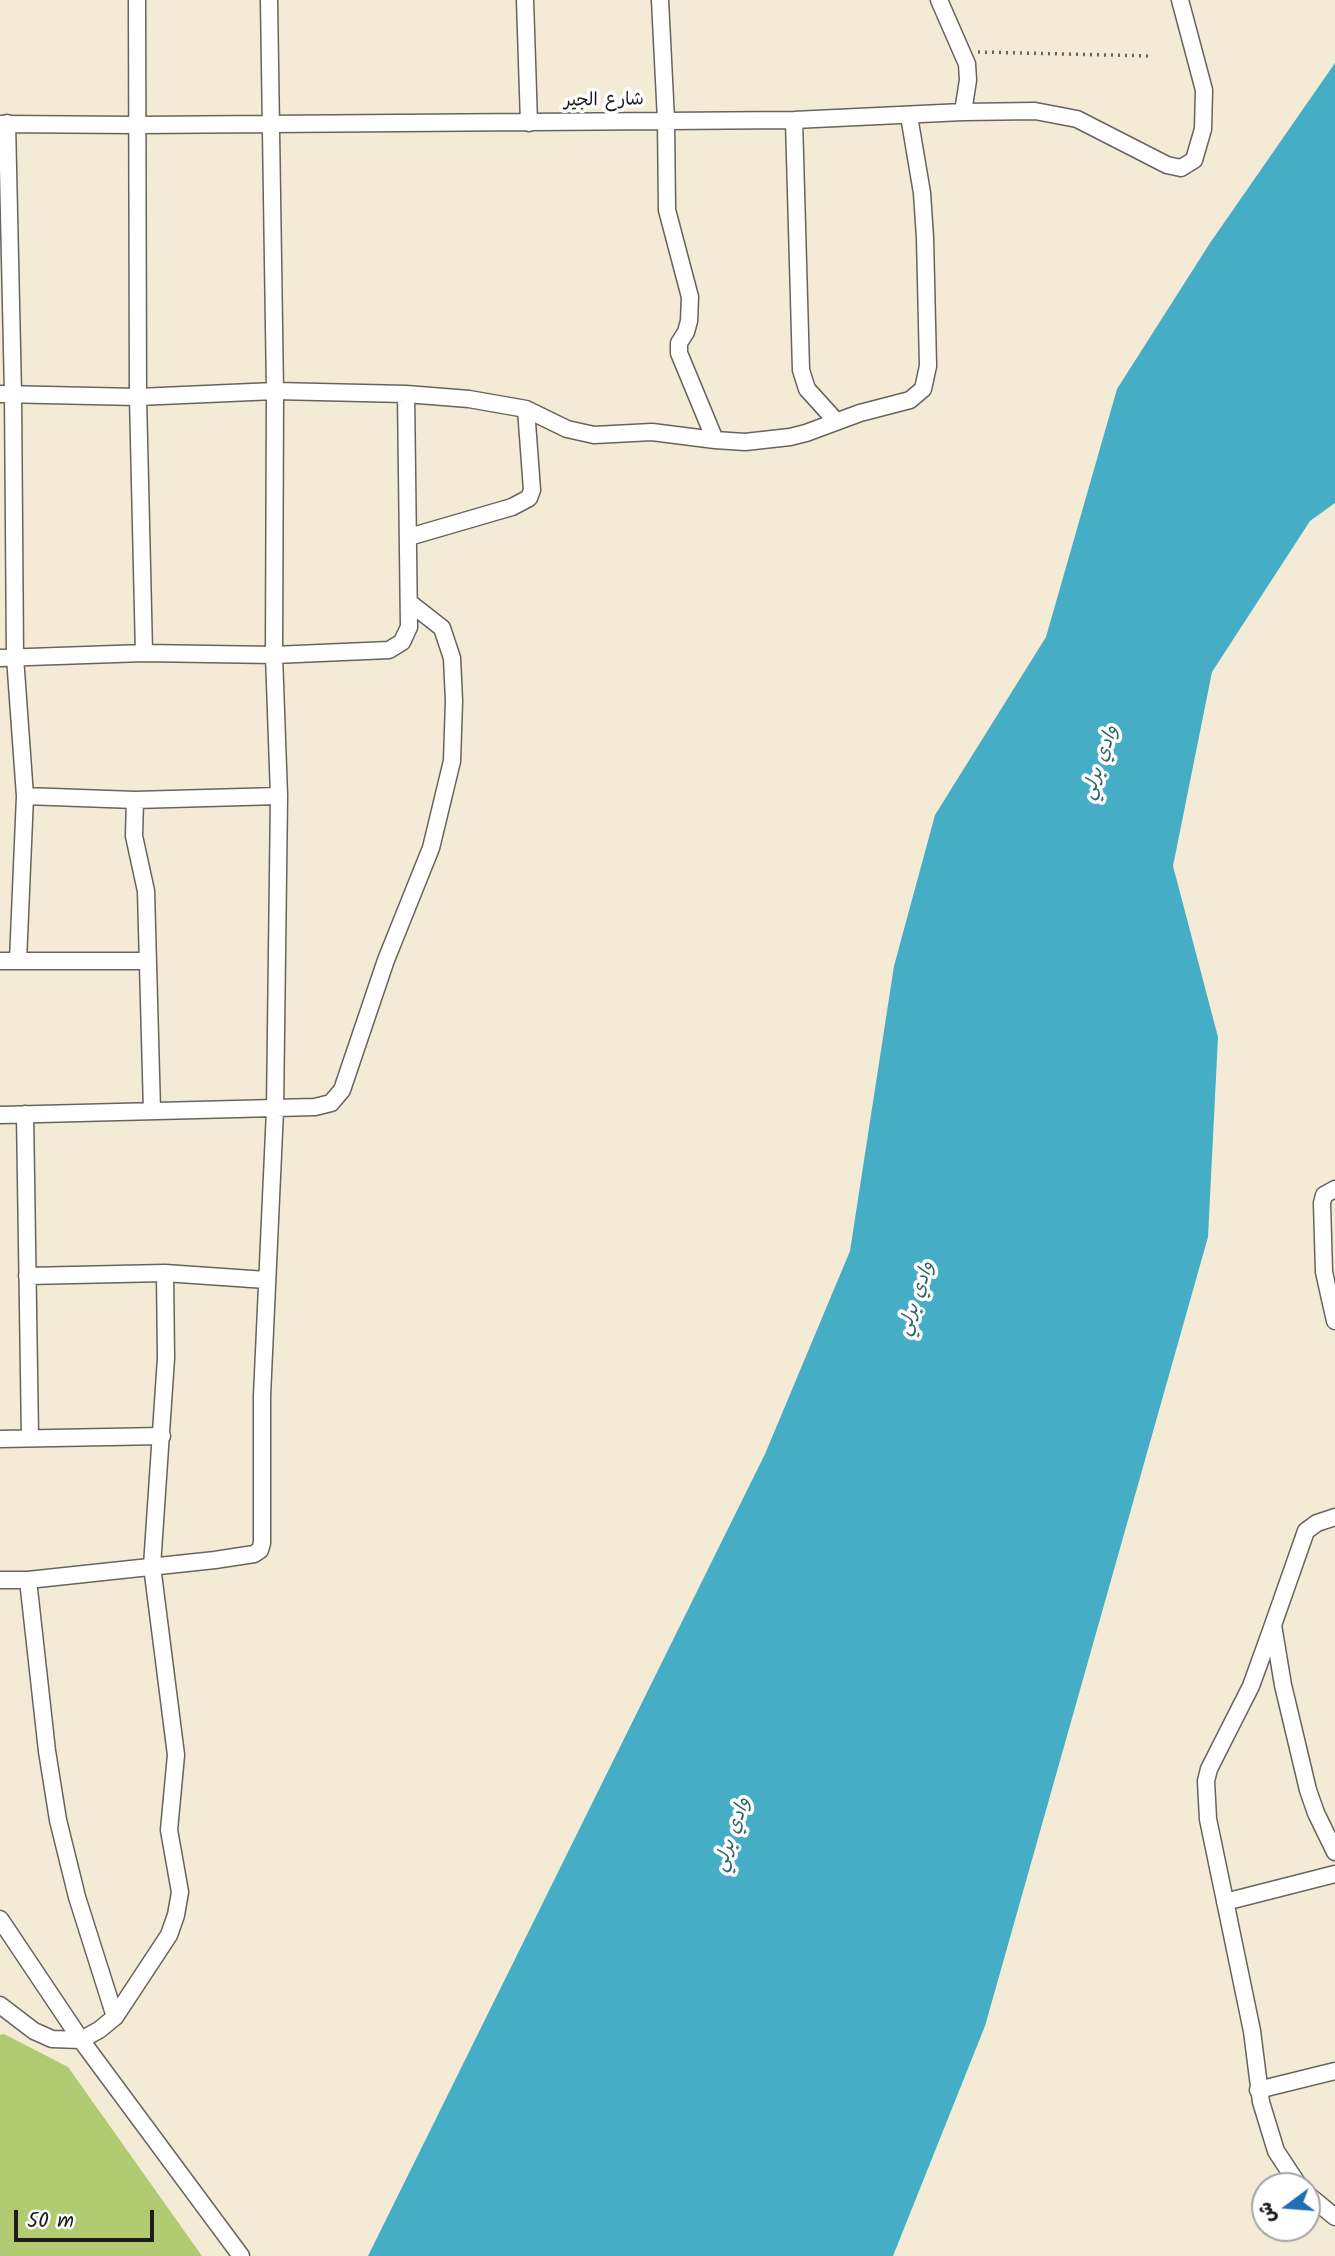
<!DOCTYPE html>
<meta charset="utf-8">
<style>
body{margin:0}
#map{position:relative;width:1335px;height:2256px;overflow:hidden;background:#f3ebd5;font-family:Kalam,"Playpen Sans Arabic",sans-serif}
canvas{display:block}
.north{position:absolute;left:1251px;top:2172px;width:70px;height:70px;box-sizing:border-box;background:#fff;border:2px solid #a4a4a4;border-radius:50%;rotate:254deg;font-size:19px;font-weight:700;line-height:28px;text-align:center;color:#1c1c1c}
.north::after{content:'';display:block;margin:auto;width:24px;height:32px;background:#1f6fb2;clip-path:polygon(50% 0,100% 100%,50% 72%,0 100%)}
.scale{position:absolute;left:14px;top:2210px;width:140px;height:32px;box-sizing:border-box;border:4px solid #1c1c1c;border-top:0;padding-left:9px;font-size:21px;line-height:24px;white-space:nowrap;color:#1c1c1c;-webkit-text-stroke:5px #fff;paint-order:stroke}
</style>
<div id="map">
<canvas width="1335" height="2256"></canvas>
<div class="north">ش</div>
<div class="scale">50 m</div>
</div>
<script>
const ctx = document.querySelector('canvas').getContext('2d');
ctx.lineJoin = 'round';
function paint(path, color) { ctx.fillStyle = color; ctx.fill(path, 'evenodd'); }
const toPath = rows => new Path2D(rows.map(r => 'M' + r).join(''));
function trace(path, color, width, dash) { ctx.strokeStyle = color; ctx.lineWidth = width; ctx.lineCap = dash ? 'butt' : 'round'; ctx.setLineDash(dash || []); ctx.stroke(path); }
function write(font, color, halo, rows, align = 'center') {
  ctx.font = font + ' Kalam,"Playpen Sans Arabic",sans-serif'; ctx.lineWidth = 7; ctx.setLineDash([]); ctx.textBaseline = 'middle'; ctx.strokeStyle = halo; ctx.fillStyle = color; for (const [text, x, y, turn = 0] of rows) {
    ctx.save(); ctx.translate(x, y); ctx.rotate((+turn || 0) * Math.PI / 180); ctx.textAlign = isNaN(turn) ? turn : align; if (halo) ctx.strokeText(text, 0, 0); ctx.fillText(text, 0, 0); ctx.restore();
  }
}
paint(toPath([
 [4,2034,68,2067,202,2256,0,2256,0,2035]
]), '#b0cb71');
paint(toPath([
 [1335,63,1335,503,1310,521,1212,672,1173,866,1218,1037,1208,1237,985,2026,893,2256,368,2256,765,1454,850,1251,894,966,935,815,1046,637,1117,389,1210,243]
]), '#45adc5');
const minor = toPath([
 [137,0,138,397,144,653],
 [525,0,529,123],
 [660,0,666,120,667,210,690,297,689,321,686,332,679,343,679,353,715,440],
 [939,0,967,64,968,80,963,112],
 [794,120,801,370,807,389,836,421],
 [7,123,13,394,15,657,25,796,18,961],
 [0,124,137,125,794,120,963,112,1035,111,1077,119,1167,165,1181,168,1194,160,1203,129,1204,90,1180,0],
 [0,394,138,397,275,391,406,394,469,399,526,409,567,429,594,435,652,432,715,440,745,442,790,437,806,433,860,413,910,400,923,389,928,366,925,238,922,193,909,116],
 [409,537,512,507,529,498,532,490,526,409],
 [0,658,144,653,274,655,389,650,402,642,409,627,406,394],
 [25,796,135,800,279,796],
 [135,800,134,836,146,891,152,1111],
 [0,961,147,961],
 [25,1114,30,1437],
 [0,1115,315,1107,331,1103,342,1090,386,960,431,848,452,761,454,701,452,658,442,628,410,603],
 [1335,1189,1324,1195,1322,1203,1324,1272,1335,1321],
 [27,1276,165,1273,266,1280],
 [0,1439,162,1436],
 [1335,1517,1317,1523,1306,1531,1273,1625,1283,1685,1308,1790,1316,1813,1335,1852],
 [0,1580,28,1580,215,1560,254,1554,260,1550,262,1543,262,1396,275,1110,279,796,274,655,275,391,269,0],
 [28,1580,47,1751,58,1820,77,1897,115,2017],
 [1273,1625,1251,1686,1209,1769,1206,1781,1208,1819,1252,2031,1261,2102,1276,2151,1299,2186],
 [1225,1902,1335,1874],
 [0,1919,81,2040,241,2256],
 [0,2005,34,2031,52,2039,81,2040,99,2030,115,2017,169,1935,176,1915,180,1892,169,1830,176,1755,152,1566,166,1358,165,1273],
 [1258,2090,1335,2071],
 [1307,2194,1335,2217]
]);
trace(minor, '#67645d', 19);
trace(toPath([
 [978,52,1151,56]
]), '#67645d', 3.5, [2, 5]);
trace(minor, '#fff', 16);
write('18px', '#1c1c1c', '#fff', [
 ["شارع الجير",604,102,-1]
]);
write('italic 19px', '#306470', '#fff', [
 ["وادي برلي",1102,763,-71],
 ["وادي برلي",918,1299,-71],
 ["وادي برلي",734,1835,-71]
]);
</script>
